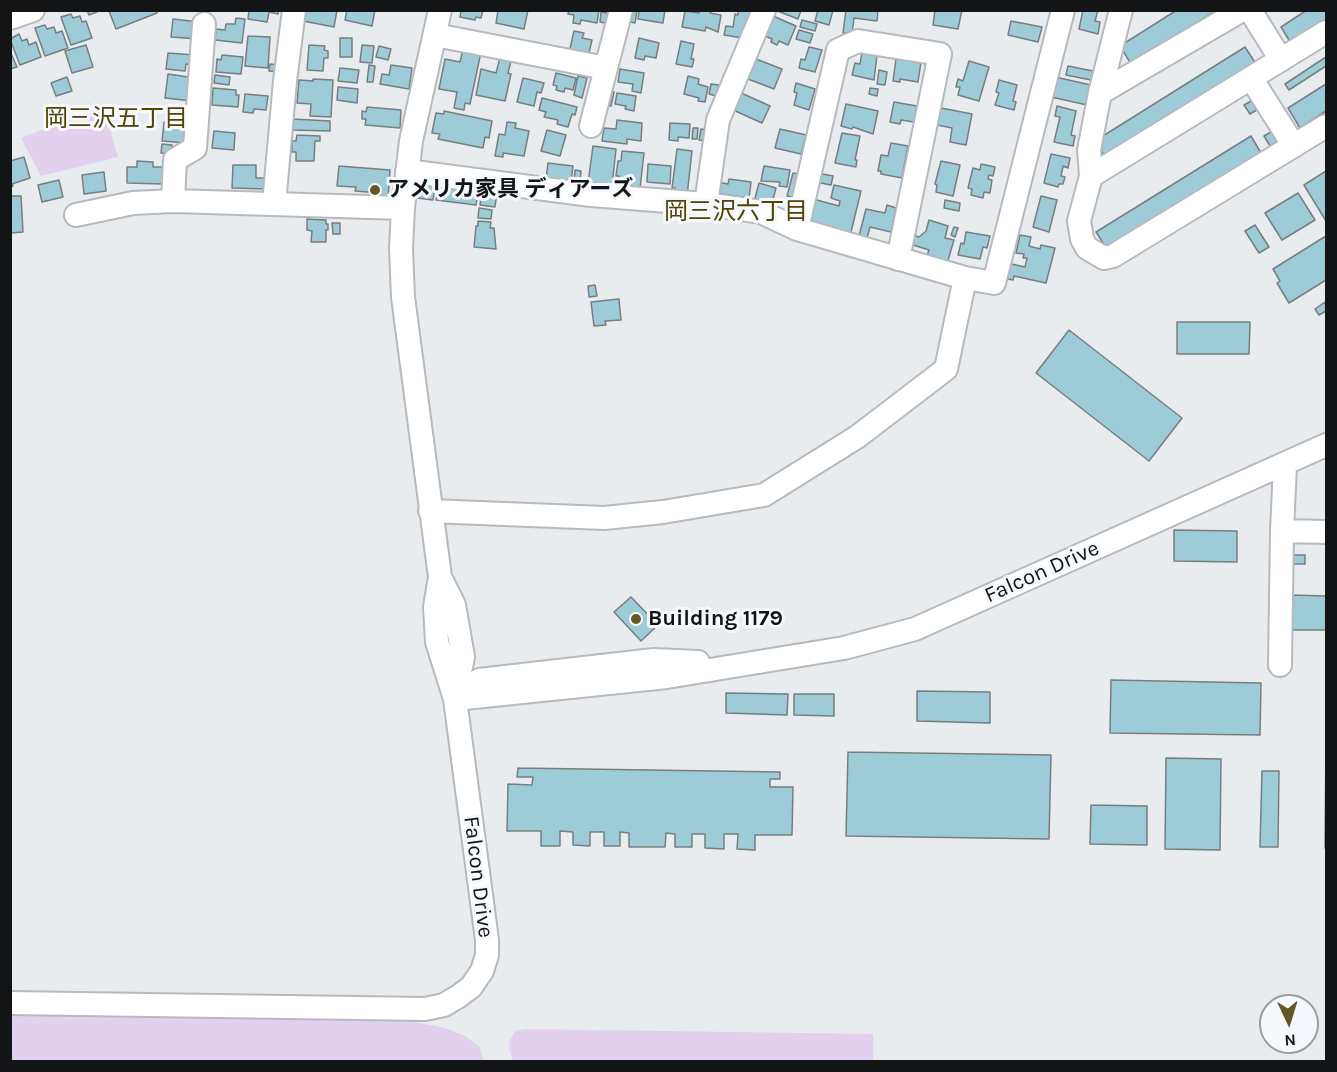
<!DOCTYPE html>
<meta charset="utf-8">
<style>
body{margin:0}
#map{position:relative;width:1337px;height:1072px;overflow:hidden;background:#e8ecef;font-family:Karla,sans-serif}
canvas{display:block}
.frame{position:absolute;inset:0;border:12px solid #131415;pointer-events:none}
.north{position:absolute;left:1259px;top:994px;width:60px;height:60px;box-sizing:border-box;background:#f5f9fd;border:2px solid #9b9da0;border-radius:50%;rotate:176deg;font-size:16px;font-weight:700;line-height:24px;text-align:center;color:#131415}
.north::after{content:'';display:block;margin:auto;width:21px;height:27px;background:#645724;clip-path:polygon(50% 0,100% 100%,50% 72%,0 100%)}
</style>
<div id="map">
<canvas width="1337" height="1072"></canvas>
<div class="frame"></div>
<div class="north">N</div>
</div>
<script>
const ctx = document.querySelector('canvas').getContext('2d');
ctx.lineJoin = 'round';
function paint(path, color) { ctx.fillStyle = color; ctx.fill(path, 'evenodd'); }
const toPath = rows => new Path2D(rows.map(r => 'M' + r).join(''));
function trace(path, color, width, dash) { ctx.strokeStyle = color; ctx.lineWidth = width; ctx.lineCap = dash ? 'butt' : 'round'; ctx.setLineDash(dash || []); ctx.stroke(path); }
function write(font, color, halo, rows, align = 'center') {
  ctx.font = font + ' Karla,"Noto Sans JP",sans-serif'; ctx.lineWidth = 6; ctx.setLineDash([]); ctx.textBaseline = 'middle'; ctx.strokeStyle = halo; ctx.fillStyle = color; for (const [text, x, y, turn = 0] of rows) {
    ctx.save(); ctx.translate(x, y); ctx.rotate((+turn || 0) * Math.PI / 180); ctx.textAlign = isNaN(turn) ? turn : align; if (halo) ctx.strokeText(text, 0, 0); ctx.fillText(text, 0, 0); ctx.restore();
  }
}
paint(toPath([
 [103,107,118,157,41,176,21,138],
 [11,1012,404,1020,445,1028,465,1036,479,1046,484,1062,11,1062],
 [525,1029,873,1034,873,1061,513,1061,509,1049,510,1040,515,1031]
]), '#e1d1ef');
const building = toPath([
 [87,10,102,10,89,15,87,10],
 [156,10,157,13,116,29,109,11,156,10],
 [249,10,279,10,278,14,269,12,267,22,248,19,249,10],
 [305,10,337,10,334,27,303,21,305,10],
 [347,10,375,10,372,26,345,20,347,10],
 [483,10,481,18,476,17,475,20,460,17,461,11,458,11,483,10],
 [498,10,528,10,524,29,496,23,498,10],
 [569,10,599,10,597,23,581,20,580,24,573,23,574,15,568,14,569,10],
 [629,10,637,10,635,23,626,21,629,10],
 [665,10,663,23,638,19,639,11,665,10],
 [700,10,710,10,710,13,721,15,718,32,706,27,705,31,682,27,685,11,699,13,700,10],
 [738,10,752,10,750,25,746,24,743,38,724,35,726,26,733,27,735,14,738,15,738,10],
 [775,10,801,10,798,19,775,10],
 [818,10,833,10,829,25,815,21,818,10],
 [846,10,878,10,877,21,854,18,852,34,843,33,846,10],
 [935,10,962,10,958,29,933,25,935,10],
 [1083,10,1098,10,1095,21,1100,22,1098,34,1079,29,1083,10],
 [1177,10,1217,10,1131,64,1120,46,1177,10],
 [1307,10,1326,10,1326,24,1292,45,1281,27,1307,10],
 [601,12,613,14,611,24,600,22,601,12],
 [71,14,73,18,80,16,82,22,86,21,92,38,71,45,61,17,71,14],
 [773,16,796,26,788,45,779,41,777,45,771,42,772,39,765,36,773,16],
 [236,18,245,19,242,43,215,40,216,29,225,30,226,24,235,24,236,18],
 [173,19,199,22,198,39,171,37,173,19],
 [802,20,817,24,815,31,800,27,802,20],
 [1011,21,1042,27,1038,42,1008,35,1011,21],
 [45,25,47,29,54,27,56,33,62,31,68,48,45,56,35,28,45,25],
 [799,30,813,34,810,43,796,39,799,30],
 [574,31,584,33,582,38,592,40,588,57,569,53,574,31],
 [19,34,22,41,27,39,29,45,36,42,41,57,20,65,10,39,19,34],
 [248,36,270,37,268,68,245,66,248,36],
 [340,38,352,38,352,57,340,57,340,38],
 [639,38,659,43,656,58,645,56,644,60,635,58,639,38],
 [681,41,694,44,691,59,694,59,692,67,676,64,681,41],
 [86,45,93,67,72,73,65,51,86,45],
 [309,45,325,46,324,50,328,51,328,58,324,58,323,71,307,70,309,45],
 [362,45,374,46,372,63,360,62,362,45],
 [379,46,391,49,388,60,376,57,379,46],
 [809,47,822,50,815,72,799,68,801,59,805,60,809,47],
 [1245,47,1258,67,1107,160,1095,141,1245,47],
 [463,49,481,52,470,104,465,103,464,110,454,108,457,92,439,89,445,59,460,62,463,49],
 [10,51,17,67,10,69,10,51],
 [862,52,877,55,874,80,852,75,855,63,860,64,862,52],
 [168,53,195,55,194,65,186,64,185,71,166,69,168,53],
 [222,55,243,57,241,74,216,72,217,59,221,60,222,55],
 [1326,57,1326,66,1289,90,1285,84,1326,57],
 [500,58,511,61,508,73,511,74,505,101,476,95,481,69,496,73,500,58],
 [756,59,782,69,774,89,748,79,756,59],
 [896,59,921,62,918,82,900,79,900,82,893,81,896,59],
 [969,61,989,67,979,101,958,95,960,87,956,87,958,79,963,81,969,61],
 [270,64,282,65,282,72,269,71,270,64],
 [369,65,375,66,373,82,367,82,369,65],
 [391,65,412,68,409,89,380,84,382,74,389,75,391,65],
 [1068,66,1093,71,1091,80,1066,75,1068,66],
 [340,68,359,70,357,83,338,81,340,68],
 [620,69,644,73,641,93,632,91,633,84,618,82,620,69],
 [879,70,887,72,885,85,877,84,879,70],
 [556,73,576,78,573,90,565,88,564,92,556,90,557,86,553,85,556,73],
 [168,74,195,78,192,101,165,98,168,74],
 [215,75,230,77,229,85,214,83,215,75],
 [578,76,587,78,582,98,574,95,578,76],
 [688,76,699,79,698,84,708,87,705,102,698,101,699,98,684,94,688,76],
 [67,77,72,91,56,96,51,83,67,77],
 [1055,77,1091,85,1087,105,1051,97,1055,77],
 [523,78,544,83,541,93,537,92,534,106,517,102,523,78],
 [313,79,333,80,331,117,310,116,311,104,297,103,299,80,313,81,313,79],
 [999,80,1017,85,1013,101,1016,102,1014,110,995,105,999,93,996,92,999,80],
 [796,83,815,89,809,110,794,105,797,93,794,92,796,83],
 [711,84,719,85,716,96,709,94,711,84],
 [1326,84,1326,111,1300,128,1288,108,1326,84],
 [338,87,358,89,357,103,337,100,338,87],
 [213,88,236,90,236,95,239,95,238,107,212,105,213,88],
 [870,88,878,89,877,96,869,94,870,88],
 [607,91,614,92,611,106,605,105,607,91],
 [739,92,770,106,762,123,731,109,739,92],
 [617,93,636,96,634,111,625,109,626,106,615,104,617,93],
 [245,94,268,96,266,110,254,109,253,113,243,112,245,94],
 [542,98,577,107,575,115,572,114,568,127,557,124,558,120,544,117,546,112,539,110,542,98],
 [1255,99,1260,108,1250,114,1244,105,1255,99],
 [894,102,917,106,914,122,901,120,900,124,890,122,894,102],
 [846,104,878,111,873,134,853,127,852,129,841,126,846,104],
 [1057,106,1076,111,1071,135,1075,136,1073,146,1054,142,1060,117,1055,116,1057,106],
 [367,107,401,110,400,128,365,125,366,119,362,119,362,111,366,112,367,107],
 [936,107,972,114,966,145,950,142,952,128,932,124,936,107],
 [444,111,492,121,489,138,485,137,483,148,438,139,440,134,432,133,436,113,444,114,444,111],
 [292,119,330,121,330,131,292,130,292,119],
 [617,120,642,123,641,141,627,139,627,144,602,141,604,128,616,129,617,120],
 [164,122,192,123,186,143,162,141,164,122],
 [507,122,516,123,515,128,529,131,524,156,503,153,503,157,495,156,499,134,505,135,507,122],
 [670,123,690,124,689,138,678,137,678,141,669,140,670,123],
 [693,128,698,128,697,139,692,139,693,128],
 [701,129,707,130,705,141,699,140,701,129],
 [780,129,806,135,801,154,775,148,780,129],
 [1276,129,1282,139,1270,146,1264,136,1276,129],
 [547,130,566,135,560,156,541,151,547,130],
 [214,131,235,133,234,150,212,148,214,131],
 [842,133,860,136,855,160,857,160,856,167,835,163,842,133],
 [297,135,320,136,320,141,315,141,314,161,296,161,296,152,292,152,292,141,296,141,297,135],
 [1251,136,1261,153,1107,249,1096,232,1251,136],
 [891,143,908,146,902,178,881,174,881,171,878,171,881,155,888,156,891,143],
 [162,144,172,145,171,154,161,153,162,144],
 [593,146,616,149,612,186,588,183,593,146],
 [677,149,692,151,687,196,674,194,675,188,672,188,677,149],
 [622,151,644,153,640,189,618,187,619,176,616,176,618,161,621,161,622,151],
 [1051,154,1070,158,1068,168,1063,166,1061,176,1065,177,1063,184,1059,184,1058,187,1044,183,1051,154],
 [24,157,30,178,12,184,13,186,10,187,10,161,24,157],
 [137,161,153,162,153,167,164,167,164,184,127,183,127,167,137,167,137,161],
 [941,161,960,165,953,196,936,192,937,185,935,184,941,161],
 [548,163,573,166,571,182,546,179,548,163],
 [648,164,671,166,670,184,647,182,648,164],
 [981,164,995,167,993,176,989,175,988,179,992,180,990,193,984,192,983,198,971,195,972,189,968,188,973,168,980,170,981,164],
 [233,165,256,165,256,178,265,178,265,189,232,188,233,165],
 [339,166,390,170,388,199,380,198,380,193,355,191,356,187,337,186,339,166],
 [764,166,790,170,787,187,779,186,780,182,761,181,764,166],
 [575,170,581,171,580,183,574,182,575,170],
 [1326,171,1326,221,1304,185,1326,171],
 [104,172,106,191,84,194,82,175,104,172],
 [793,173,804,175,799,199,787,196,793,173],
 [817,173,833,176,831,185,816,182,817,173],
 [729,179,751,182,749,198,715,193,717,182,728,184,729,179],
 [59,180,63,197,42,202,38,185,59,180],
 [759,183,776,188,771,206,754,202,759,183],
 [419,184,435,187,433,200,417,198,419,184],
 [834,185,861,191,850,236,808,221,813,199,839,206,840,201,831,198,834,185],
 [438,186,478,192,476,205,436,200,438,186],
 [482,190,497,192,495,207,480,205,482,190],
 [1298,193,1315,220,1282,240,1265,213,1298,193],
 [10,196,21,196,23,232,10,233,10,196],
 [1041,196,1057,200,1049,232,1033,227,1041,196],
 [945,200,960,203,959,211,944,208,945,200],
 [887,205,896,208,891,232,870,227,867,238,859,236,866,209,885,213,887,205],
 [479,208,492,210,491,219,478,218,479,208],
 [307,219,326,220,326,224,328,224,328,230,326,230,326,242,311,242,312,231,307,230,307,219],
 [929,220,948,226,945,238,954,240,946,267,925,261,929,250,910,244,913,235,919,237,926,231,929,220],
 [478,221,491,222,490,228,494,228,496,249,474,247,476,226,478,226,478,221],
 [332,223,340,223,340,234,333,234,332,223],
 [1255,225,1269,247,1259,253,1245,231,1255,225],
 [954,227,958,228,955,237,951,235,954,227],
 [966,232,990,236,987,248,983,247,980,259,958,255,961,243,964,244,966,232],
 [1020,235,1031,237,1029,246,1040,249,1041,245,1055,248,1046,283,1014,276,1013,280,1004,278,1007,263,1025,267,1027,258,1023,258,1024,254,1016,253,1020,235],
 [1326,236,1326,280,1289,303,1277,283,1280,281,1273,269,1326,236],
 [595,285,597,296,589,297,588,286,595,285],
 [619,299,621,320,605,321,606,325,594,326,591,302,619,299],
 [1325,302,1326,311,1319,315,1315,309,1325,302],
 [1177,322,1250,322,1249,354,1177,354,1177,322],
 [1069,330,1182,418,1149,461,1036,373,1069,330],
 [1174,530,1237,531,1237,562,1174,561,1174,530],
 [1291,555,1305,555,1305,564,1290,564,1291,555],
 [1291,595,1326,596,1326,630,1290,630,1291,595],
 [631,597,658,625,641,641,614,612,631,597],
 [1111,680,1261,683,1260,735,1110,733,1111,680],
 [917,691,990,692,990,723,917,721,917,691],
 [726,693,788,694,787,715,726,713,726,693],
 [794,694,834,694,834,716,794,715,794,694],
 [1326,741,1326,848,1325,848,1326,741],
 [848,752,1051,755,1049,839,846,836,848,752],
 [1166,758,1221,759,1220,850,1165,849,1166,758],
 [518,768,780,772,780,779,770,779,770,787,793,787,792,835,755,835,755,850,737,849,738,834,724,834,724,849,705,848,705,834,692,834,692,847,675,847,675,834,666,833,665,847,629,847,629,833,620,832,620,846,604,846,604,832,590,832,590,846,573,845,573,832,560,831,560,846,541,846,541,831,507,831,508,784,532,785,533,777,517,777,518,768],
 [1262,771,1279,771,1278,847,1260,847,1262,771],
 [1091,805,1147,806,1147,845,1090,844,1091,805]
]);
paint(building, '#9ecbd8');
trace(building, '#787d7f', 1.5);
const minor = toPath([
 [1121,10,1100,93,1242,10],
 [1250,10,1281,60],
 [10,18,33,10],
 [435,35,606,68],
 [1251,78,1294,146],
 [1100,93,1089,150,1091,176,1079,221,1082,239,1087,248,1104,258,1113,256,1326,126],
 [591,126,621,10],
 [407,171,591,195,706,204,761,212,797,229,965,278,994,283,1063,10],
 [1091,176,1326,32],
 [173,201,175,160,195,148,204,24],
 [274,204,285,81,294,10],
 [706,204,718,120,764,10],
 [76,215,133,203,173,201,403,208],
 [797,229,838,50,858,41,940,54,898,259],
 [430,511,604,518,663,512,764,495,857,437,946,369,965,278],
 [1282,531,1285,465],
 [440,577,454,605,463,657,455,697],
 [1280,665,1282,531,1326,532],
 [455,699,667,677,844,648,915,629,1326,445],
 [455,699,479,680,654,660,698,662],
 [10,1003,425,1009,444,1005,459,996,471,987,482,971,487,955,487,940,455,699,437,642,435,607,440,577,403,297,401,249,403,208,411,141,440,10]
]);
trace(minor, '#b6b9bd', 26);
trace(minor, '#fff', 22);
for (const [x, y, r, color] of [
 [375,190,6,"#645724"],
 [636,619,6,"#645724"]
]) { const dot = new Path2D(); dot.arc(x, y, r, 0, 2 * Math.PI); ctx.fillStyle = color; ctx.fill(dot); trace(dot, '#f5f9fd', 2); }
write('bold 22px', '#131415', '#f5f9fd', [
 ["アメリカ家具 ディアーズ",387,190],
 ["Building 1179",648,619]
], 'left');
write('22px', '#131415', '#f5f9fd', [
 ["Falcon Drive",1042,572,-24],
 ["Falcon Drive",478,877,83]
]);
write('24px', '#524400', '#f5f9fd', [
 ["岡三沢五丁目",116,119],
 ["岡三沢六丁目",736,212]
]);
</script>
